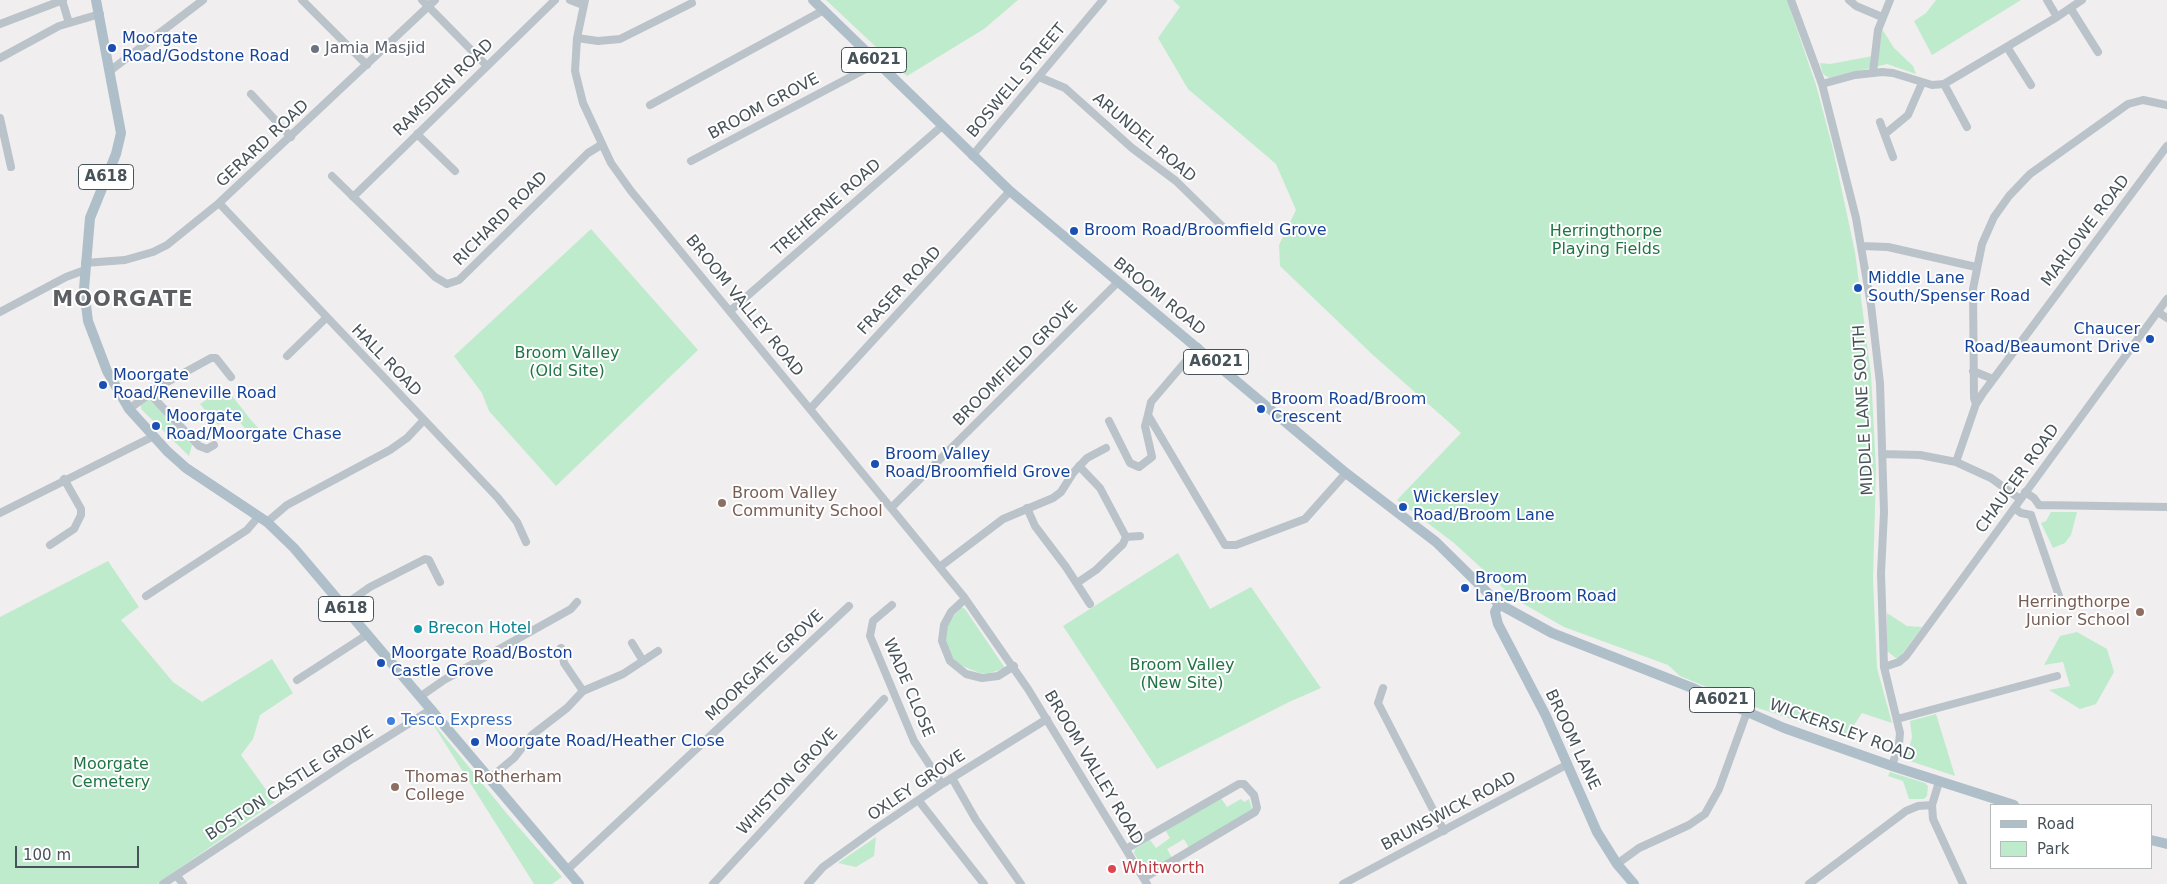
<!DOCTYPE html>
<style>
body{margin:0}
#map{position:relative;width:2167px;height:884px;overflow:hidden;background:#f0eeee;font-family:"DejaVu Sans",sans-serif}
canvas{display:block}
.legend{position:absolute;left:1990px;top:804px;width:162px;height:65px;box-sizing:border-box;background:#fff;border:1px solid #b5babd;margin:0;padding:6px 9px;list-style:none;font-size:15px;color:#475259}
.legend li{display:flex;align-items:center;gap:10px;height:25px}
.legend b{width:25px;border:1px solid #b5babd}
.scale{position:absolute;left:15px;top:846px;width:124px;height:22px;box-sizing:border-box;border:2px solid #475259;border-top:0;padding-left:6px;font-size:15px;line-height:18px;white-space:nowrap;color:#475259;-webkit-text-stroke:4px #fff;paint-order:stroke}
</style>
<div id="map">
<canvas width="2167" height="884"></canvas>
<ul class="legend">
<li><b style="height:6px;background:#afbfca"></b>Road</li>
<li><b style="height:14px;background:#bfebcd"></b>Park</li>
</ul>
<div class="scale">100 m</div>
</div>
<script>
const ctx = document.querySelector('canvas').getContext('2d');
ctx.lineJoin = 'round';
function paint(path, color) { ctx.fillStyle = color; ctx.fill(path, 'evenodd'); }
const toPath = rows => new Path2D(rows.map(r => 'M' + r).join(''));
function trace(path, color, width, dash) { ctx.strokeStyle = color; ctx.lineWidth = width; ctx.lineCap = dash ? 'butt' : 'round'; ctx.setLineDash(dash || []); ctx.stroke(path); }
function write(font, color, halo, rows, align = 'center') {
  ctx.font = font + ' "DejaVu Sans",sans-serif'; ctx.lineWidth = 4; ctx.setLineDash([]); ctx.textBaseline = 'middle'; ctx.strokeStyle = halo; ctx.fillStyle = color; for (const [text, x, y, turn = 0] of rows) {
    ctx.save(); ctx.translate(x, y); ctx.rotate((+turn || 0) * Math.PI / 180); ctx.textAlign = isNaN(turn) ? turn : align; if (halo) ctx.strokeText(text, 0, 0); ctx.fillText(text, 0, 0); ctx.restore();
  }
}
paint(toPath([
 [826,0,1018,0,984,29,907,76],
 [1173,0,1787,0,1816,85,1833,149,1855,252,1871,375,1876,468,1873,580,1877,668,1892,723,1862,713,1846,737,1752,706,1680,676,1668,665,1564,627,1515,599,1454,543,1397,500,1461,433,1373,355,1280,266,1279,245,1296,210,1276,164,1188,89,1158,38,1180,7],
 [1936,0,2021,0,1932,55,1914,21,1926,13],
 [1882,29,1894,48,1913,66,1916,74,1887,64,1829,78,1823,74,1820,63,1830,64,1878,55],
 [591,229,698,350,556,486,489,411,482,393,454,356],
 [225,387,251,420,259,429,249,433,233,414,218,425,200,404],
 [147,399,154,403,192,445,189,456,141,409,141,403],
 [2051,512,2077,512,2071,535,2065,543,2053,548,2041,523,2046,521],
 [1178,553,1210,609,1251,587,1321,688,1289,702,1157,769,1063,626],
 [108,561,139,607,121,620,173,682,202,702,272,659,293,693,260,715,253,739,241,755,275,802,157,884,0,884,0,617],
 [961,607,965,609,1005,668,990,673,980,673,957,664,950,654,946,646,945,634,948,623],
 [1887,613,1907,626,1922,627,1900,657,1897,659,1887,651],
 [2077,632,2107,649,2114,672,2096,704,2080,709,2049,690,2070,686,2063,662,2044,665,2060,636],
 [1936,714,1955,776,1910,761,1907,757,1912,737,1910,721],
 [429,718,508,815,562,877,552,884,534,884],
 [1890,772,1925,783,1928,786,1927,796,1924,799,1909,799,1903,781,1888,776],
 [1221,798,1227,807,1241,799,1244,802,1249,799,1252,809,1250,813,1189,848,1184,839,1167,849,1172,858,1148,873,1145,872,1134,853,1135,849,1150,840,1156,848,1170,838,1165,830],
 [876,837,874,856,856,867,838,863]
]), '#bfebcd');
trace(toPath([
 [62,0,69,23],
 [302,0,367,65],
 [422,0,487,66],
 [570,0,583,5],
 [585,0,577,38,575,71,583,103,611,163,631,191,964,597,1028,689,1147,884],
 [1791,0,1822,84,1856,218,1871,305,1880,383,1884,512,1881,573,1884,667,1900,733,1899,744,1892,766],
 [1849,0,1856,6,1882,17],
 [2047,0,2057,17],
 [2071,9,2098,52],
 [0,24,63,0],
 [577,38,598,41,620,39,692,3],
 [2007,47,2031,85],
 [0,58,59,26,100,14],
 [111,70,203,0],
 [1873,72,1878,30,1890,0],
 [1039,77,1065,88,1132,148,1176,181,1225,229],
 [1822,84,1855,75,1882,72,1893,73,1932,85,1944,84,2057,17,2082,0],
 [1944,84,1967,127],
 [251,94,291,137],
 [650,105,824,10],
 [0,118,11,167],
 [1880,122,1893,157],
 [417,134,455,171],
 [1885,134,1908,115,1922,83],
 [972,156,1103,0],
 [691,161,877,63],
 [332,176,435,277,447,284,459,280,588,153,601,145],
 [353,197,555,0],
 [219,203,498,498,517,522,526,542],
 [1861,246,1888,247,1976,267],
 [85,263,125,260,153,252,167,245,219,203,435,0],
 [730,311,942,126],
 [0,312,66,277,85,270],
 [2158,312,2167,318],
 [1198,347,1151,402,1148,415,1225,545,1236,545,1305,519,1346,473],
 [287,356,326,318],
 [1973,371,1993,379],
 [149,393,199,446,207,449,214,445],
 [1976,404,1974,398,1973,289,1982,244,1994,217,2009,196,2030,174,2128,104,2143,100,2167,105],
 [129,409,160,386,211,358,216,358,231,377],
 [810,409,1010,191],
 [1109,421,1130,463,1139,467,1152,457,1145,426,1148,415],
 [1882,454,1920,455,1956,462,1991,478,2020,499],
 [1956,462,1976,404,1983,393,2167,146],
 [2025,492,2034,498,2039,505],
 [2039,505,2167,507],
 [892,507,1117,283],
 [1027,508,1035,526,1066,567,1090,604],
 [2014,508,2021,513,2031,515],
 [0,513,152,437],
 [2031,515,2059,596],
 [267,522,287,505,390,450,407,438,424,420],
 [1126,537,1140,536],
 [50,545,74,529,81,515,81,509,64,479],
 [941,566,1003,519,1053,498,1061,492,1073,473,1087,458,1106,448],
 [1077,583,1096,570,1123,544,1126,537,1100,488,1079,466],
 [146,596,247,530,259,516],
 [965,599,951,612,944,625,942,641,950,661,966,674,982,678,998,676,1014,666],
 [892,605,873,621,870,636,914,741,942,784],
 [343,606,370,587,425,559,429,560,440,582],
 [632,643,643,661],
 [561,648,564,663,583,691],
 [1884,667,1899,662,1906,656,2167,299],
 [297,680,368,634],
 [1383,688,1378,703,1444,831],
 [421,696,444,680,571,609,577,602],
 [1897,719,2057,676],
 [952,778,976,820,1021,884],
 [489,779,514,758,532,735,567,708,583,691,623,674,658,651],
 [1939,782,1932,805,1933,819,1963,884],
 [919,801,984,884],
 [1126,849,1239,784,1244,784,1254,795,1257,808,1255,812,1144,878],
 [1617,864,1639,848,1689,825,1705,814,1719,789,1747,712],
 [568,869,849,606],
 [177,876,183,884],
 [163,884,352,759,432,709],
 [713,884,884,699],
 [808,884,823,867,877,828,942,784,1047,719],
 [1343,884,1568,764],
 [1809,884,1906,811,1918,806,1932,805]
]), '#bac3c9', 8);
trace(toPath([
 [96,0,121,133,116,154,90,218,84,289,88,321,107,371,129,409,167,451,186,468,267,522,294,548,579,884],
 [813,0,1010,191,1346,473,1436,542,1499,604,1552,633,1695,689,1784,728,1892,766,2014,805],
 [1499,604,1495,612,1498,624,1546,716,1597,832,1617,864,1634,884],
 [2151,840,2167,844]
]), '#afbfca', 10);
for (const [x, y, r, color] of [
 [112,48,5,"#1a4fb4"],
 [315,49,5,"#6b7280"],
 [1074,231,5,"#1a4fb4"],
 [1858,288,5,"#1a4fb4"],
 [2150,339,5,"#1a4fb4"],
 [103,385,5,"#1a4fb4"],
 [1261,409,5,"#1a4fb4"],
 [156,426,5,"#1a4fb4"],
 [875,464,5,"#1a4fb4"],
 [722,503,5,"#8d6e63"],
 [1403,507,5,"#1a4fb4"],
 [1465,588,5,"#1a4fb4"],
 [2140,612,5,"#8d6e63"],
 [418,629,5,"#0f9aa8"],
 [381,663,5,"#1a4fb4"],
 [391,721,5,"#3f7fe0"],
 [475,742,5,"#1a4fb4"],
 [395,787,5,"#8d6e63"],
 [1112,869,5,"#e0444e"]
]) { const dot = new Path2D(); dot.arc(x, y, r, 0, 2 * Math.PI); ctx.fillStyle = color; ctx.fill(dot); trace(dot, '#fff', 2); }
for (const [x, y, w] of [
 [874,60,65],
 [106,177,55],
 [1216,362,65],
 [346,609,55],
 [1722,700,65]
]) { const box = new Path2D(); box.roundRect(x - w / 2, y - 12.5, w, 25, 4); ctx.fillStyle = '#fff'; ctx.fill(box); trace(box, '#475259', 1); }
write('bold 15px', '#475259', null, [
 ["A6021",874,60],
 ["A618",106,177],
 ["A6021",1216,362],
 ["A618",346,609],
 ["A6021",1722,700]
]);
write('16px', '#164399', '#fff', [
 ["Moorgate",122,39],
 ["Road/Godstone Road",122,57],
 ["Broom Road/Broomfield Grove",1084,231],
 ["Middle Lane",1868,279],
 ["South/Spenser Road",1868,297],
 ["Chaucer",2140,330,"right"],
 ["Road/Beaumont Drive",2140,348,"right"],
 ["Moorgate",113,376],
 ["Road/Reneville Road",113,394],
 ["Broom Road/Broom",1271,400],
 ["Crescent",1271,418],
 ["Moorgate",166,417],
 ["Road/Moorgate Chase",166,435],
 ["Broom Valley",885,455],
 ["Road/Broomfield Grove",885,473],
 ["Wickersley",1413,498],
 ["Road/Broom Lane",1413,516],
 ["Broom",1475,579],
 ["Lane/Broom Road",1475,597],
 ["Moorgate Road/Boston",391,654],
 ["Castle Grove",391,672],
 ["Moorgate Road/Heather Close",485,742]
], 'left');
write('16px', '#5b616d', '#fff', [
 ["Jamia Masjid",325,49]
], 'left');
write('16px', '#475259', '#fff', [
 ["BOSWELL STREET",1017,81,-50],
 ["RAMSDEN ROAD",444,88,-44],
 ["BROOM GROVE",764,107,-28],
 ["ARUNDEL ROAD",1144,138,40],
 ["GERARD ROAD",263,144,-43],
 ["TREHERNE ROAD",827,208,-41],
 ["RICHARD ROAD",501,219,-45],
 ["MARLOWE ROAD",2086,231,-53],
 ["FRASER ROAD",900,291,-47],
 ["BROOM ROAD",1159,297,39],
 ["BROOM VALLEY ROAD",744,306,51],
 ["HALL ROAD",386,361,46],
 ["BROOMFIELD GROVE",1016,364,-45],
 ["MIDDLE LANE SOUTH",1864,410,-93],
 ["CHAUCER ROAD",2018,479,-54],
 ["MOORGATE GROVE",765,666,-43],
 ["WADE CLOSE",908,688,67],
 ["WICKERSLEY ROAD",1842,731,20],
 ["BROOM LANE",1572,740,65],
 ["BROOM VALLEY ROAD",1093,768,59],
 ["WHISTON GROVE",788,782,-47],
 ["BOSTON CASTLE GROVE",290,784,-33],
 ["OXLEY GROVE",917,786,-34],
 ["BRUNSWICK ROAD",1449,812,-28]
]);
write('16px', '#1e7443', '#fff', [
 ["Herringthorpe",1606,232],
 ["Playing Fields",1606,250],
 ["Broom Valley",567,354],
 ["(Old Site)",567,372],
 ["Broom Valley",1182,666],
 ["(New Site)",1182,684],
 ["Moorgate",111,765],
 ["Cemetery",111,783]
]);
write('16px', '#785e54', '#fff', [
 ["Broom Valley",732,494],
 ["Community School",732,512],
 ["Herringthorpe",2130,603,"right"],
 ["Junior School",2130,621,"right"],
 ["Thomas Rotherham",405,778],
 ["College",405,796]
], 'left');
write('16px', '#0d838f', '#fff', [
 ["Brecon Hotel",428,629]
], 'left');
write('16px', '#366cbe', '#fff', [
 ["Tesco Express",401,721]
], 'left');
write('16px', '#be3a42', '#fff', [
 ["Whitworth",1122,869]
], 'left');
ctx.letterSpacing = '1px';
write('bold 21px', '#5b5e62', '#fff', [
 ["MOORGATE",123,301]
]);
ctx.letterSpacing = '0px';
</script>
